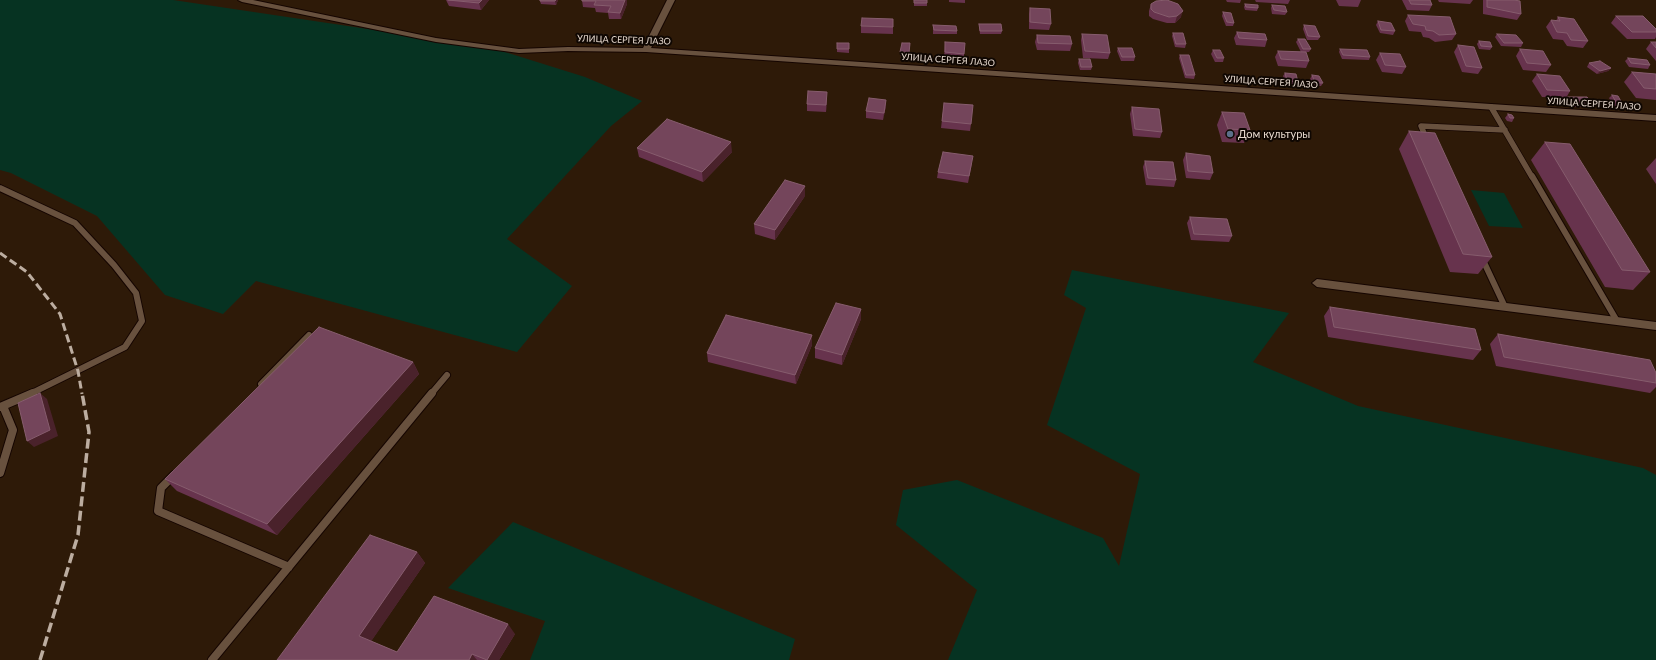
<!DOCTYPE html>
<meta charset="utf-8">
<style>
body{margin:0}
canvas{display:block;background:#2e1a08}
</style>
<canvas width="1656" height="660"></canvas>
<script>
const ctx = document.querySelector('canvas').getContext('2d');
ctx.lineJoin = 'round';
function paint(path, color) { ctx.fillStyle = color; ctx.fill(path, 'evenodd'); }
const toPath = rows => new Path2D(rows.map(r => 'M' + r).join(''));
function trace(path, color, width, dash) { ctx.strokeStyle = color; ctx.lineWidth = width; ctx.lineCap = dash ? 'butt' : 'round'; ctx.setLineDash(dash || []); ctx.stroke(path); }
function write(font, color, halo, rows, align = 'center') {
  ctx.font = font + ' Lato,sans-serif'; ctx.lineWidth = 4; ctx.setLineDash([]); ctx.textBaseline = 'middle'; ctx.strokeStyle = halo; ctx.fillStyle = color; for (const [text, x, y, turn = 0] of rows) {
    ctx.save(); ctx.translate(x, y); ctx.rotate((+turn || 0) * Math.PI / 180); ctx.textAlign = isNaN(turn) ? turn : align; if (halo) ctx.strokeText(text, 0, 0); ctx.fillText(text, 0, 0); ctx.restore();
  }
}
paint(toPath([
 [0,0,173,0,489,47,585,77,642,101,611,126,507,239,572,286,517,352,256,281,223,314,165,295,97,216,11,173,0,170],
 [1471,190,1504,193,1523,228,1489,226],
 [1072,270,1289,313,1253,362,1358,406,1643,468,1656,475,1656,660,948,660,977,590,896,525,903,490,957,480,1103,538,1119,566,1140,474,1047,425,1086,308,1064,295],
 [513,522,795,639,789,660,530,660,545,621,448,588]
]), '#063322');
const serviceFar2 = toPath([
 [1491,107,1532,177],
 [1427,140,1421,126,1505,130]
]);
const serviceFar1 = toPath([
 [1532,176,1617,321],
 [0,188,75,223,114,265,136,293,142,321,125,347,30,394],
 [1482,258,1505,307],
 [261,384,309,335],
 [431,394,447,375]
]);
const service = toPath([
 [0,407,33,393],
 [0,473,13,430,3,406],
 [174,475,161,488,158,511,289,567],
 [212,660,432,393]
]);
const minor = toPath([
 [238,0,253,0,436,38,519,49,568,47,643,48,667,0,675,0,651,48,1656,115,1656,121,646,52,568,51,519,53,436,42,242,2,238,0],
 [1317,279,1656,322,1656,330,1317,287,1312,283,1317,279]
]);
trace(serviceFar2, '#150500', 7);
trace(serviceFar1, '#150500', 8);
trace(service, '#150500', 10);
trace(minor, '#150500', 2);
trace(serviceFar2, '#68513e', 5.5);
trace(serviceFar1, '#68513e', 6);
trace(service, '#68513e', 8);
paint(minor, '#68513e');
trace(toPath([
 [0,253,27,272,60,314,78,371,82,394]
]), '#bcada0', 3, [8, 4]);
trace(toPath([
 [40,660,78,535,89,432,82,393]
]), '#bcada0', 3.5, [10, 4.5]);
paint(toPath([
 [446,0,489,0,481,10,449,6],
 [558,0,556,5,541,4,540,1],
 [582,0,627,4,621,19,609,19,608,13,596,12,595,8,583,7],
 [914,0,927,0,927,6,914,6],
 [949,0,965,0,965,3,949,2],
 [1226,0,1241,0,1240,3,1227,2],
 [1255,0,1290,0,1288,4,1256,2],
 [1336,0,1361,0,1358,7,1339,6],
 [1402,0,1430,0,1432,5,1429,11,1407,10],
 [1438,0,1473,0,1470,4,1439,2],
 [1483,0,1514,0,1521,14,1517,20,1483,14],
 [1151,4,1181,17,1175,23,1167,23,1153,19,1149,16,1149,11],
 [1245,4,1258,8,1257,11,1245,10,1244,7],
 [1272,5,1287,12,1285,15,1272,14,1271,8],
 [1030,8,1051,24,1049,30,1029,29,1029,14],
 [1223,12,1234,23,1233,26,1226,26,1222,16],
 [1408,15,1456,34,1452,40,1435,42,1429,38,1423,37,1421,32,1409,31,1405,21],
 [1616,16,1656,29,1656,37,1655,39,1627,39,1611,23],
 [1558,17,1588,41,1583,48,1567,46,1563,40,1553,39,1546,27,1551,20,1556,21],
 [1378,21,1395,31,1393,35,1380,33,1376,25],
 [979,24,1002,31,1001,34,980,34,979,27],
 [933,25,957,31,957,34,933,34],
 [1304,25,1320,37,1318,40,1307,40,1303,29],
 [861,26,893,27,893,34,861,33],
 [1237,32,1267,40,1265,47,1236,45,1234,38],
 [1173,33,1186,44,1185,48,1175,47,1172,36],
 [1082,34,1110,53,1108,59,1083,58,1081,40],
 [1497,34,1523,43,1521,47,1501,46,1495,37],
 [1037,35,1072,44,1070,51,1037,50,1035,42],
 [1298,39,1311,49,1309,52,1305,52,1309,61,1306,68,1278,66,1275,57,1278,51,1301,52,1296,42],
 [1479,41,1492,47,1490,50,1479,49,1477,44],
 [945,42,964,54,964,60,944,59],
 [1651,42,1656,42,1656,61,1646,49],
 [837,43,849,43,849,53,837,52],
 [910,43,908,57,900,56,900,52],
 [1458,45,1482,68,1478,74,1462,72,1454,52],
 [1118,48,1135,57,1134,61,1121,61,1117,51],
 [1340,49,1370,57,1369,60,1342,59,1339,52],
 [1520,49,1551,65,1546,72,1523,70,1516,56],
 [1213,50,1224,58,1223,62,1215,62,1211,54],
 [1380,53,1406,67,1402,74,1382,72,1376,60],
 [1180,55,1195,75,1194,79,1185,78,1179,58],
 [1628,58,1650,65,1648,69,1629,67,1625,61],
 [1079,59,1092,67,1091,70,1080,70,1078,63],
 [1589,63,1611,68,1608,71,1597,74,1587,67],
 [1632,72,1656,74,1656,100,1636,98,1624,82],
 [1285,73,1298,82,1297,85,1286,84,1283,76],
 [1537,74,1570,91,1566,98,1542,97,1532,81],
 [1312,75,1323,83,1321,86,1313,86,1310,79],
 [1612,95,1623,105,1620,108,1615,108,1609,98],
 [1568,97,1592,103,1590,107,1571,107,1566,100],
 [827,99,826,112,807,111,807,104],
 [886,100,886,106,883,120,866,118,866,111],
 [944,103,971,124,970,131,941,128],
 [1132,107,1162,132,1160,138,1133,136,1130,114],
 [1222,112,1250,130,1244,143,1222,142,1217,125],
 [1508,114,1514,118,1512,122,1507,121,1505,118],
 [1409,131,1492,257,1478,274,1450,272,1399,149],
 [1545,142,1650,272,1633,290,1605,287,1531,160],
 [637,148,732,152,703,182,639,157],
 [1186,153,1213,173,1210,180,1186,178,1183,160],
 [1656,158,1656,184,1646,169],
 [1145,161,1176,180,1174,187,1146,185,1143,167],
 [972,163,968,183,937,178,938,172],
 [805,196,775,240,755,234,754,224],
 [1190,217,1232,236,1229,242,1191,240,1187,223],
 [1330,307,1481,350,1473,360,1328,337,1324,316],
 [861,309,861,319,842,365,815,358,815,348],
 [1498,334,1656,373,1656,387,1650,393,1496,366,1490,344],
 [812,345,796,384,708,362,707,353],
 [413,362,419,374,277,535,177,491,165,479],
 [417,552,425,563,371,641,397,652,515,634,499,660,277,660]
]), '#67334d');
paint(toPath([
 [482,0,489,0,481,10,479,3],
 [556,0,558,0,556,5,555,1],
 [625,0,627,0,627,4,621,19,620,13],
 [1183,11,1181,17,1175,23,1177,16],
 [1611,68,1608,71,1597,74,1600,71],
 [827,92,827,99,826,112,826,105],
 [886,100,886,106,883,120,884,113],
 [731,142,732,152,703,182,702,172],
 [805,186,805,196,775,240,775,230],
 [861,309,861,319,842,365,842,355],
 [812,335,812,345,796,384,795,375],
 [413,362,419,374,277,535,267,524],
 [40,393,47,399,58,436,34,447,27,441],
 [417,552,425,563,368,646,359,636],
 [508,624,515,634,499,660,487,660],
 [472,654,477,660,469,660]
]), '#4a222b');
const building = toPath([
 [448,0,482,0,479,3,448,0],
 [540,0,556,0,555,1,540,1,540,0],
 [582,0,625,0,620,13,608,12,611,6,594,5,596,1,582,1,582,0],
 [914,0,927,0,927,3,914,3,914,0],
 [1167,0,1178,4,1183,11,1177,16,1169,17,1154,12,1151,9,1151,4,1156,1,1167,0],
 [1409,0,1430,0,1432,5,1411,4,1409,0],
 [1487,0,1514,0,1520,1,1521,14,1487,7,1487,0],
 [1245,4,1258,5,1258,8,1246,7,1245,4],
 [1272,5,1285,6,1287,12,1274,10,1272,5],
 [1030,8,1050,9,1051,24,1030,22,1030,8],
 [1223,12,1231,13,1234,23,1227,22,1223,12],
 [1408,15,1450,17,1456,34,1439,35,1433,31,1426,30,1425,26,1413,24,1408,15],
 [1616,16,1643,16,1656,29,1656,32,1632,32,1616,16],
 [1558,17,1574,19,1588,41,1571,40,1567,33,1557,32,1551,20,1560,21,1558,17],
 [862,18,893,19,893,27,861,26,862,18],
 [1378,21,1391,23,1395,31,1381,30,1378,21],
 [979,24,1001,24,1002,31,980,31,979,24],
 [933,25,956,26,957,31,934,30,933,25],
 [1304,25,1315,26,1320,37,1308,36,1304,25],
 [1237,32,1265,34,1267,40,1239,38,1237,32],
 [1173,33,1183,33,1186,44,1176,44,1173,33],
 [1082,34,1107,35,1110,53,1085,51,1082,34],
 [1497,34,1516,35,1523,43,1504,43,1497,34],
 [1037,35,1070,36,1072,44,1038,43,1037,35],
 [1298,39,1305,39,1311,49,1303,49,1298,39],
 [1479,41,1490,42,1492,47,1481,46,1479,41],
 [945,42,965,43,964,54,945,52,945,42],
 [1651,42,1656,42,1656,48,1651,42],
 [837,43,849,43,849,49,837,49,837,43],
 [902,43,910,43,909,53,900,52,902,43],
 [1458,45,1474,47,1482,68,1466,66,1458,45],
 [1118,48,1132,48,1135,57,1122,57,1118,48],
 [1340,49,1367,50,1370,57,1343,55,1340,49],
 [1520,49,1543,51,1551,65,1527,63,1520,49],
 [1213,50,1220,50,1224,58,1217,58,1213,50],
 [1278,51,1306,52,1309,61,1281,59,1278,51],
 [1380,53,1400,54,1406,67,1385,65,1380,53],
 [1180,55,1189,55,1195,75,1186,75,1180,55],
 [1628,58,1647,60,1650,65,1631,63,1628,58],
 [1079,59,1090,59,1092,67,1081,67,1079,59],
 [1600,61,1611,68,1600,71,1589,63,1600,61],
 [1632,72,1656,74,1656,89,1644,88,1632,72],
 [1285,73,1296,74,1298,82,1287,81,1285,73],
 [1537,74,1560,76,1570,91,1547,90,1537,74],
 [1312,75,1319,76,1323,83,1315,83,1312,75],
 [808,91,827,92,826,105,807,104,808,91],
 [1612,95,1618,96,1623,105,1617,104,1612,95],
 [1568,97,1587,97,1592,103,1574,103,1568,97],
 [869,98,886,100,884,113,866,111,869,98],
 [944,103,973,105,971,124,942,121,944,103],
 [1132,107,1159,109,1162,132,1135,129,1132,107],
 [1222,112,1244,113,1250,130,1228,129,1222,112],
 [1508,114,1512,115,1514,118,1510,118,1508,114],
 [667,119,731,142,702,172,637,148,667,119],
 [1409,131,1435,133,1492,257,1463,254,1409,131],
 [1545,142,1570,144,1650,272,1622,270,1545,142],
 [943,152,973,156,969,176,938,172,943,152],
 [1186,153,1210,156,1213,173,1188,171,1186,153],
 [1145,161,1173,162,1176,180,1148,178,1145,161],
 [785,180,805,186,775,230,754,224,785,180],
 [1190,217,1227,219,1232,236,1194,234,1190,217],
 [836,303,861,309,842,355,815,348,836,303],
 [1330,307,1475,329,1481,350,1334,327,1330,307],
 [726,315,812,335,795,375,707,353,726,315],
 [319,327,413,362,267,524,165,479,319,327],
 [1498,334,1650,360,1656,373,1656,383,1504,357,1498,334],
 [40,393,50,430,27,441,18,403,40,393],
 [370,535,417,552,359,636,397,652,434,596,508,624,487,660,472,654,469,660,277,660,370,535]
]);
paint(building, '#74455b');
trace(building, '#865c6d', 1);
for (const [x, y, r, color] of [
 [1230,134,4,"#5c6f8a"]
]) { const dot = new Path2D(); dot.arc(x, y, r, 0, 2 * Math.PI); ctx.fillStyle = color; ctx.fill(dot); trace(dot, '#0f0702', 1.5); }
write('9px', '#e7d9ce', '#0f0702', [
 ["УЛИЦА СЕРГЕЯ ЛАЗО",624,40,2],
 ["УЛИЦА СЕРГЕЯ ЛАЗО",948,60,4],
 ["УЛИЦА СЕРГЕЯ ЛАЗО",1271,82,4],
 ["УЛИЦА СЕРГЕЯ ЛАЗО",1594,104,4]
]);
write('11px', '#e7d9ce', '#0f0702', [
 ["Дом культуры",1238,134]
], 'left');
</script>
